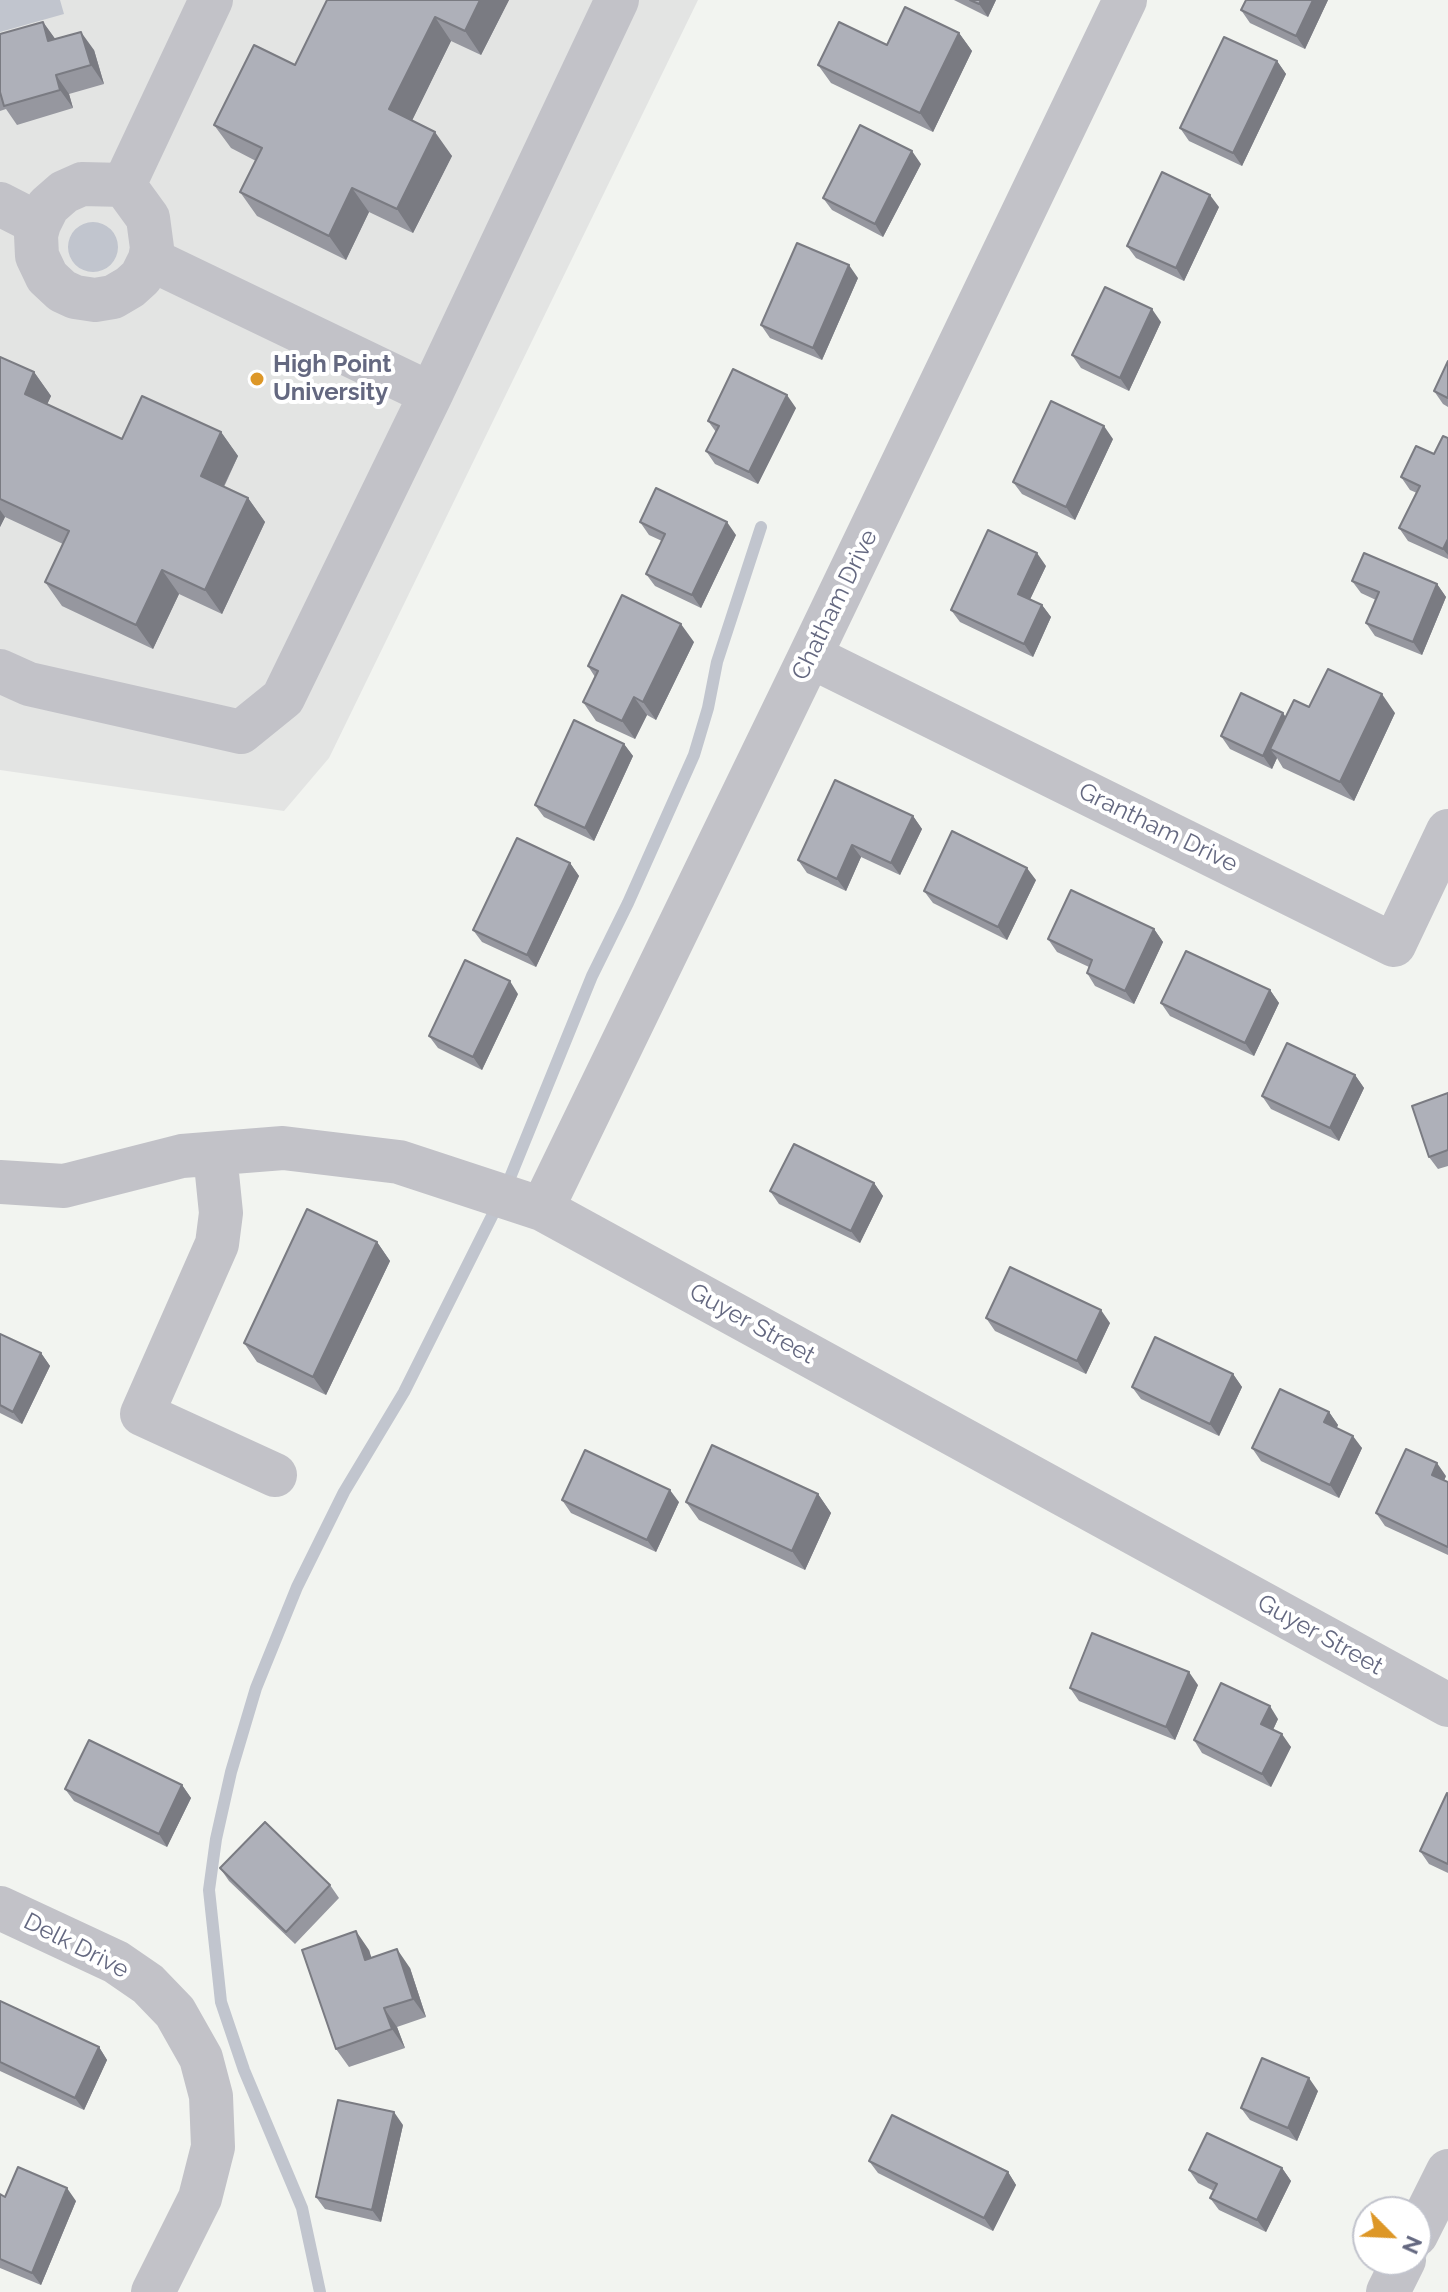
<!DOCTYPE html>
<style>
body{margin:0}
#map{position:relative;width:1448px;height:2292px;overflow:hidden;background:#f2f4f0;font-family:Raleway,sans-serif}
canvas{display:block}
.north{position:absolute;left:1352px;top:2196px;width:80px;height:80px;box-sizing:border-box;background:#fff;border:2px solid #c1c3cc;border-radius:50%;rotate:114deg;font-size:22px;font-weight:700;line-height:32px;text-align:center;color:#646880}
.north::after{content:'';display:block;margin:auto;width:28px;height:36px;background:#dd9727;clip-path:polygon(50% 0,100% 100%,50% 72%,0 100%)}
</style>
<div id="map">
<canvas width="1448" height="2292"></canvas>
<div class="north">N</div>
</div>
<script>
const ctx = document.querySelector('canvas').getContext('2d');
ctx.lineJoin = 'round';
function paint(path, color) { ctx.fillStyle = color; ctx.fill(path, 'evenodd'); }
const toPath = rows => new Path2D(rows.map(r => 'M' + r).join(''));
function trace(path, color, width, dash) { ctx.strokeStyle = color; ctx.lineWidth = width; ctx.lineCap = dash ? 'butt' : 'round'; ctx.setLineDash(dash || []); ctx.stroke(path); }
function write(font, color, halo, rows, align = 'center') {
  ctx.font = font + ' Raleway,sans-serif'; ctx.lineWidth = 8; ctx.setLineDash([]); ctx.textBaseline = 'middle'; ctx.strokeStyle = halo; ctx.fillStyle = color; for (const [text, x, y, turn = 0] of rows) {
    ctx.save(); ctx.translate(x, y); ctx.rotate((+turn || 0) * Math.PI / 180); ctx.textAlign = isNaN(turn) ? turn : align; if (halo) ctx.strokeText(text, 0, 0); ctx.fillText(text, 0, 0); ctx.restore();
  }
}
paint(toPath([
 [0,0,698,0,329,758,284,811,0,770]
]), '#e3e4e3');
paint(toPath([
 [0,0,60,0,64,14,0,32],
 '68 247a25 25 0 1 1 50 0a25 25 0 1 1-50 0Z'
]), '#c1c5ce');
trace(toPath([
 [320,2292,302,2208,244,2070,221,2002,209,1890,216,1839,231,1772,256,1688,297,1587,344,1492,404,1392,505,1190,592,976,628,903,694,755,708,708,717,662,761,527]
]), '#c1c5ce', 12);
trace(toPath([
 [82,184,124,185,148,218,152,248,150,259,141,277,130,287,113,297,95,300,75,297,62,291,47,277,37,256,36,235,39,224,48,206,64,192,82,184],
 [124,185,211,0],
 [0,204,39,224],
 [150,259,431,394,617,0],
 [810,656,1394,945,1448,831],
 [0,671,29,684,241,732,283,698,431,394],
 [215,1154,221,1213,217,1244,142,1414,275,1475],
 [0,1182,64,1186,182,1156,283,1148,399,1162,542,1209,1448,1705],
 [542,1209,810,656,1125,0],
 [0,1908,116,1962,148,1984,175,2012,201,2058,211,2096,213,2147,200,2198,153,2292],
 [1416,2235,1448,2171],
 [1388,2292,1404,2260]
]), '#c2c2c8', 44);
paint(toPath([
 [327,0,509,0,481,55,451,41,412,120,452,156,413,233,369,212,346,260,257,216,240,192,256,161,231,148,214,125,295,65],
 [954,0,996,0,988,17],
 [1246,0,1328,0,1305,49,1250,23,1241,10],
 [43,22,55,39,94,50,104,84,69,94,73,108,17,125,6,109,0,111,0,34],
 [959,33,972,51,933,132,831,83,818,65,887,45],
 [1277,61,1286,74,1242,166,1189,141,1180,128],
 [921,164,883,237,832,210,823,198],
 [1219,207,1184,281,1136,258,1127,246],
 [858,278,822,360,770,338,761,325],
 [1161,322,1129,391,1081,368,1072,355],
 [0,357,34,372,51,396,47,404,122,439,221,432,238,456,224,487,248,498,265,522,222,614,179,594,153,649,62,606,45,582,63,544,5,517,0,527],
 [1448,361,1448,407,1443,404,1434,391],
 [796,408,758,484,715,464,706,451,716,432,708,421],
 [1448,438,1448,559,1408,541,1399,528,1417,493,1410,490,1401,477,1434,454],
 [1113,439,1075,520,1022,494,1013,482],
 [640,522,736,535,701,608,655,586,646,574,662,541,649,535],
 [1046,566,1030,599,1042,605,1051,617,1033,657,960,622,951,610],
 [1352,581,1437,584,1446,597,1422,655,1375,636,1366,623,1376,600,1361,593],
 [694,642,656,720,647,715,635,739,596,721,583,702,595,677,588,666],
 [1309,707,1395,713,1354,801,1283,768,1277,758,1272,769,1230,749,1221,736,1286,717],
 [624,744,633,756,594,841,544,817,535,805],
 [913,816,922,829,900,875,861,857,846,891,807,873,798,860],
 [570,863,579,876,536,967,482,942,473,930],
 [1036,880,1007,940,933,903,924,891],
 [1154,929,1163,942,1134,1004,1095,986,1087,973,1089,967,1057,952,1048,939],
 [1270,990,1279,1003,1254,1056,1170,1016,1161,1003],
 [518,994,482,1070,438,1048,429,1036],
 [1355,1075,1364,1088,1339,1141,1271,1109,1262,1096],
 [1448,1093,1448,1166,1438,1169,1429,1157],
 [874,1183,883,1196,860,1243,779,1204,770,1191],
 [377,1242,390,1261,326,1395,257,1362,244,1343],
 [986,1318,1110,1323,1086,1374,995,1331],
 [0,1334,41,1353,50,1366,22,1424,0,1413],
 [1233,1374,1242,1387,1219,1436,1141,1399,1132,1387],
 [1329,1412,1338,1425,1337,1428,1362,1448,1339,1498,1261,1461,1252,1448],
 [1446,1476,1444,1480,1448,1482,1448,1555,1385,1526,1376,1513],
 [818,1494,831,1513,805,1570,699,1520,686,1502],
 [562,1500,679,1502,656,1552,571,1513],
 [1198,1685,1175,1740,1079,1701,1070,1688],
 [1278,1719,1273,1730,1291,1747,1271,1787,1202,1753,1194,1740],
 [182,1785,191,1798,167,1847,74,1801,65,1789],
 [1448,1794,1448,1873,1429,1864,1420,1851],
 [220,1868,330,1885,339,1898,295,1944,229,1881],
 [369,1950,371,1958,410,1968,426,2017,397,2027,405,2048,349,2067,336,2049],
 [0,2001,99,2047,107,2060,84,2110,0,2071],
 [1318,2091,1297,2141,1250,2120,1241,2108],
 [403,2125,381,2222,325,2209,316,2197],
 [869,2161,1008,2172,1016,2185,993,2231,878,2173],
 [1282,2168,1291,2181,1266,2232,1219,2210,1210,2198,1214,2191,1198,2183,1189,2170],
 [0,2194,5,2197,76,2201,41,2285,0,2268]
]), '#96979f');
paint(toPath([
 [480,0,509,0,481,55,465,31],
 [981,0,996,0,988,17,979,4],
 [1313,0,1328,0,1305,49,1296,36],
 [435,17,451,41,406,133,389,109],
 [43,22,56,40,48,41],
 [81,32,94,50,104,84,91,65],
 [959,33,972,51,933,132,920,113],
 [1277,61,1286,74,1242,166,1233,153],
 [56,75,69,94,73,108,60,90],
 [435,132,452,156,413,233,397,209],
 [912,151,921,164,883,237,875,224],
 [352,188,369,212,346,260,329,236],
 [1210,195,1219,207,1184,281,1176,268],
 [849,265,858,278,822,360,813,348],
 [1152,309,1161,322,1129,391,1120,378],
 [34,372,51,396,41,418,25,394],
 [787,395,796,408,758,484,749,472],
 [1104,426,1113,439,1075,520,1066,507],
 [221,432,238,456,217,500,201,476],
 [248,498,265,522,222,614,205,590],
 [0,510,5,517,0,527],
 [727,522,736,535,701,608,692,595],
 [1448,539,1448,555,1443,549],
 [1037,553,1046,566,1027,606,1018,594],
 [162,570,179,594,153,649,136,625],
 [1437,584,1446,597,1422,655,1413,642],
 [1042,605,1051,617,1033,657,1024,644],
 [681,624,694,642,656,720,643,702],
 [1382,694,1395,713,1354,801,1340,782],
 [634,697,647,715,635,739,622,721],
 [1283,713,1292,726,1270,749,1277,758,1272,769,1263,756],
 [624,744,633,756,594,841,585,828],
 [913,816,922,829,900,875,891,863],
 [852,845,861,857,846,891,837,879],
 [570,863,579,876,536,967,527,955],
 [1027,868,1036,880,1007,940,998,927],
 [1154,929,1163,942,1134,1004,1125,991],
 [510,981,518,994,482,1070,473,1057],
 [1270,990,1279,1003,1254,1056,1245,1043],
 [1355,1075,1364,1088,1339,1141,1330,1128],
 [874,1183,883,1196,860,1243,851,1231],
 [377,1242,390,1261,326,1395,313,1377],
 [1101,1310,1110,1323,1086,1374,1077,1361],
 [41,1353,50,1366,22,1424,13,1412],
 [1233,1374,1242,1387,1219,1436,1210,1424],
 [1329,1412,1338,1425,1333,1434,1324,1422],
 [1353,1436,1362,1448,1339,1498,1330,1485],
 [1437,1463,1446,1476,1441,1488,1432,1475],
 [670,1490,679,1502,656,1552,647,1540],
 [818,1494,831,1513,805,1570,792,1551],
 [1189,1672,1198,1685,1175,1740,1166,1727],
 [1270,1706,1278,1719,1270,1736,1261,1724],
 [1282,1734,1291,1747,1271,1787,1262,1774],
 [182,1785,191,1798,167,1847,159,1834],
 [356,1931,369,1950,378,1978,365,1960],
 [397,1949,410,1968,426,2017,413,1999],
 [384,2008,397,2027,405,2048,392,2029],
 [99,2047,107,2060,84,2110,75,2098],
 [1309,2078,1318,2091,1297,2141,1288,2128],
 [394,2112,403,2125,381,2222,372,2210],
 [1282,2168,1291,2181,1266,2232,1257,2220],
 [1008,2172,1016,2185,993,2231,984,2218],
 [67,2188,76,2201,41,2285,32,2273]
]), '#7a7b82');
const building = toPath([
 [327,0,480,0,465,31,435,17,389,109,435,132,397,209,352,188,329,236,240,192,262,148,214,125,254,45,295,65,327,0],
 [970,0,981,0,979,4,970,0],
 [1246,0,1313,0,1296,36,1241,10,1246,0],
 [905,7,959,33,920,113,818,65,839,22,887,45,905,7],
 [43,22,48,41,81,32,91,65,56,75,60,90,4,106,0,92,0,34,43,22],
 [1224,37,1277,61,1233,153,1180,128,1224,37],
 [860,125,912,151,875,224,823,198,860,125],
 [1162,172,1210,195,1176,268,1127,246,1162,172],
 [797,243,849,265,813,348,761,325,797,243],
 [1105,287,1152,309,1120,378,1072,355,1105,287],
 [0,357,34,372,25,394,122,439,142,396,221,432,201,476,248,498,205,590,162,570,136,625,45,582,69,531,0,499,0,357],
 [1448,361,1448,398,1434,391,1448,361],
 [733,369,787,395,749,472,706,451,719,426,708,421,733,369],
 [1051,401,1104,426,1066,507,1013,482,1051,401],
 [1443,436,1448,438,1448,539,1443,549,1399,528,1420,486,1401,477,1416,446,1434,454,1443,436],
 [656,488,727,522,692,595,646,574,665,534,640,522,656,488],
 [988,530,1037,553,1018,594,1042,605,1024,644,951,610,988,530],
 [1364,553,1437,584,1413,642,1366,623,1379,592,1352,581,1364,553],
 [622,595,681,624,643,702,634,697,622,721,583,702,598,671,588,666,622,595],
 [1328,669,1382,694,1340,782,1270,749,1294,700,1309,707,1328,669],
 [1241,693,1283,713,1263,756,1221,736,1241,693],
 [574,720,624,744,585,828,535,805,574,720],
 [835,780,913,816,891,863,852,845,837,879,798,860,835,780],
 [952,831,1027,868,998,927,924,891,952,831],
 [517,838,570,863,527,955,473,930,517,838],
 [1071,890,1154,929,1125,991,1087,973,1092,960,1048,939,1071,890],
 [1186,951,1270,990,1245,1043,1161,1003,1186,951],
 [465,960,510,981,473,1057,429,1036,465,960],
 [1287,1043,1355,1075,1330,1128,1262,1096,1287,1043],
 [1448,1093,1448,1150,1429,1157,1412,1106,1448,1093],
 [794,1144,874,1183,851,1231,770,1191,794,1144],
 [307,1209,377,1242,313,1377,244,1343,307,1209],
 [1010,1267,1101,1310,1077,1361,986,1318,1010,1267],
 [0,1334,41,1353,13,1412,0,1405,0,1334],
 [1155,1337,1233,1374,1210,1424,1132,1387,1155,1337],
 [1280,1389,1329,1412,1324,1422,1353,1436,1330,1485,1252,1448,1280,1389],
 [712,1445,818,1494,792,1551,686,1502,712,1445],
 [1406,1449,1437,1463,1432,1475,1448,1482,1448,1547,1376,1513,1406,1449],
 [585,1450,670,1490,647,1540,562,1500,585,1450],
 [1092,1633,1189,1672,1166,1727,1070,1688,1092,1633],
 [1221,1683,1270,1706,1261,1724,1282,1734,1262,1774,1194,1740,1221,1683],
 [89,1740,182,1785,159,1834,65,1789,89,1740],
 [1447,1793,1448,1794,1448,1864,1420,1851,1447,1793],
 [265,1822,330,1885,286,1932,220,1868,265,1822],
 [356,1931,365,1960,397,1949,413,1999,384,2008,392,2029,336,2049,302,1950,356,1931],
 [0,2001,99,2047,75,2098,0,2062,0,2001],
 [1262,2058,1309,2078,1288,2128,1241,2108,1262,2058],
 [338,2100,394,2112,372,2210,316,2197,338,2100],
 [892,2115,1008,2172,984,2218,869,2161,892,2115],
 [1207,2133,1282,2168,1257,2220,1210,2198,1217,2184,1189,2170,1207,2133],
 [18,2167,67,2188,32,2273,0,2259,0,2194,5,2197,18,2167]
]);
paint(building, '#aeb0b9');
trace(building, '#7a7b82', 2);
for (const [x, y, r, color] of [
 [257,379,8,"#dd9727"]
]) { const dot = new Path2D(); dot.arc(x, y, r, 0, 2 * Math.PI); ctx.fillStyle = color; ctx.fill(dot); trace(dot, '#fff', 3); }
write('bold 24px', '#646880', '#fff', [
 ["High Point",273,365],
 ["University",273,393]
], 'left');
write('24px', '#646880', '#fff', [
 ["Chatham Drive",835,605,-64],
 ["Grantham Drive",1158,828,26],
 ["Guyer Street",752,1324,29],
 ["Guyer Street",1320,1635,29],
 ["Delk Drive",76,1946,27]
]);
</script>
